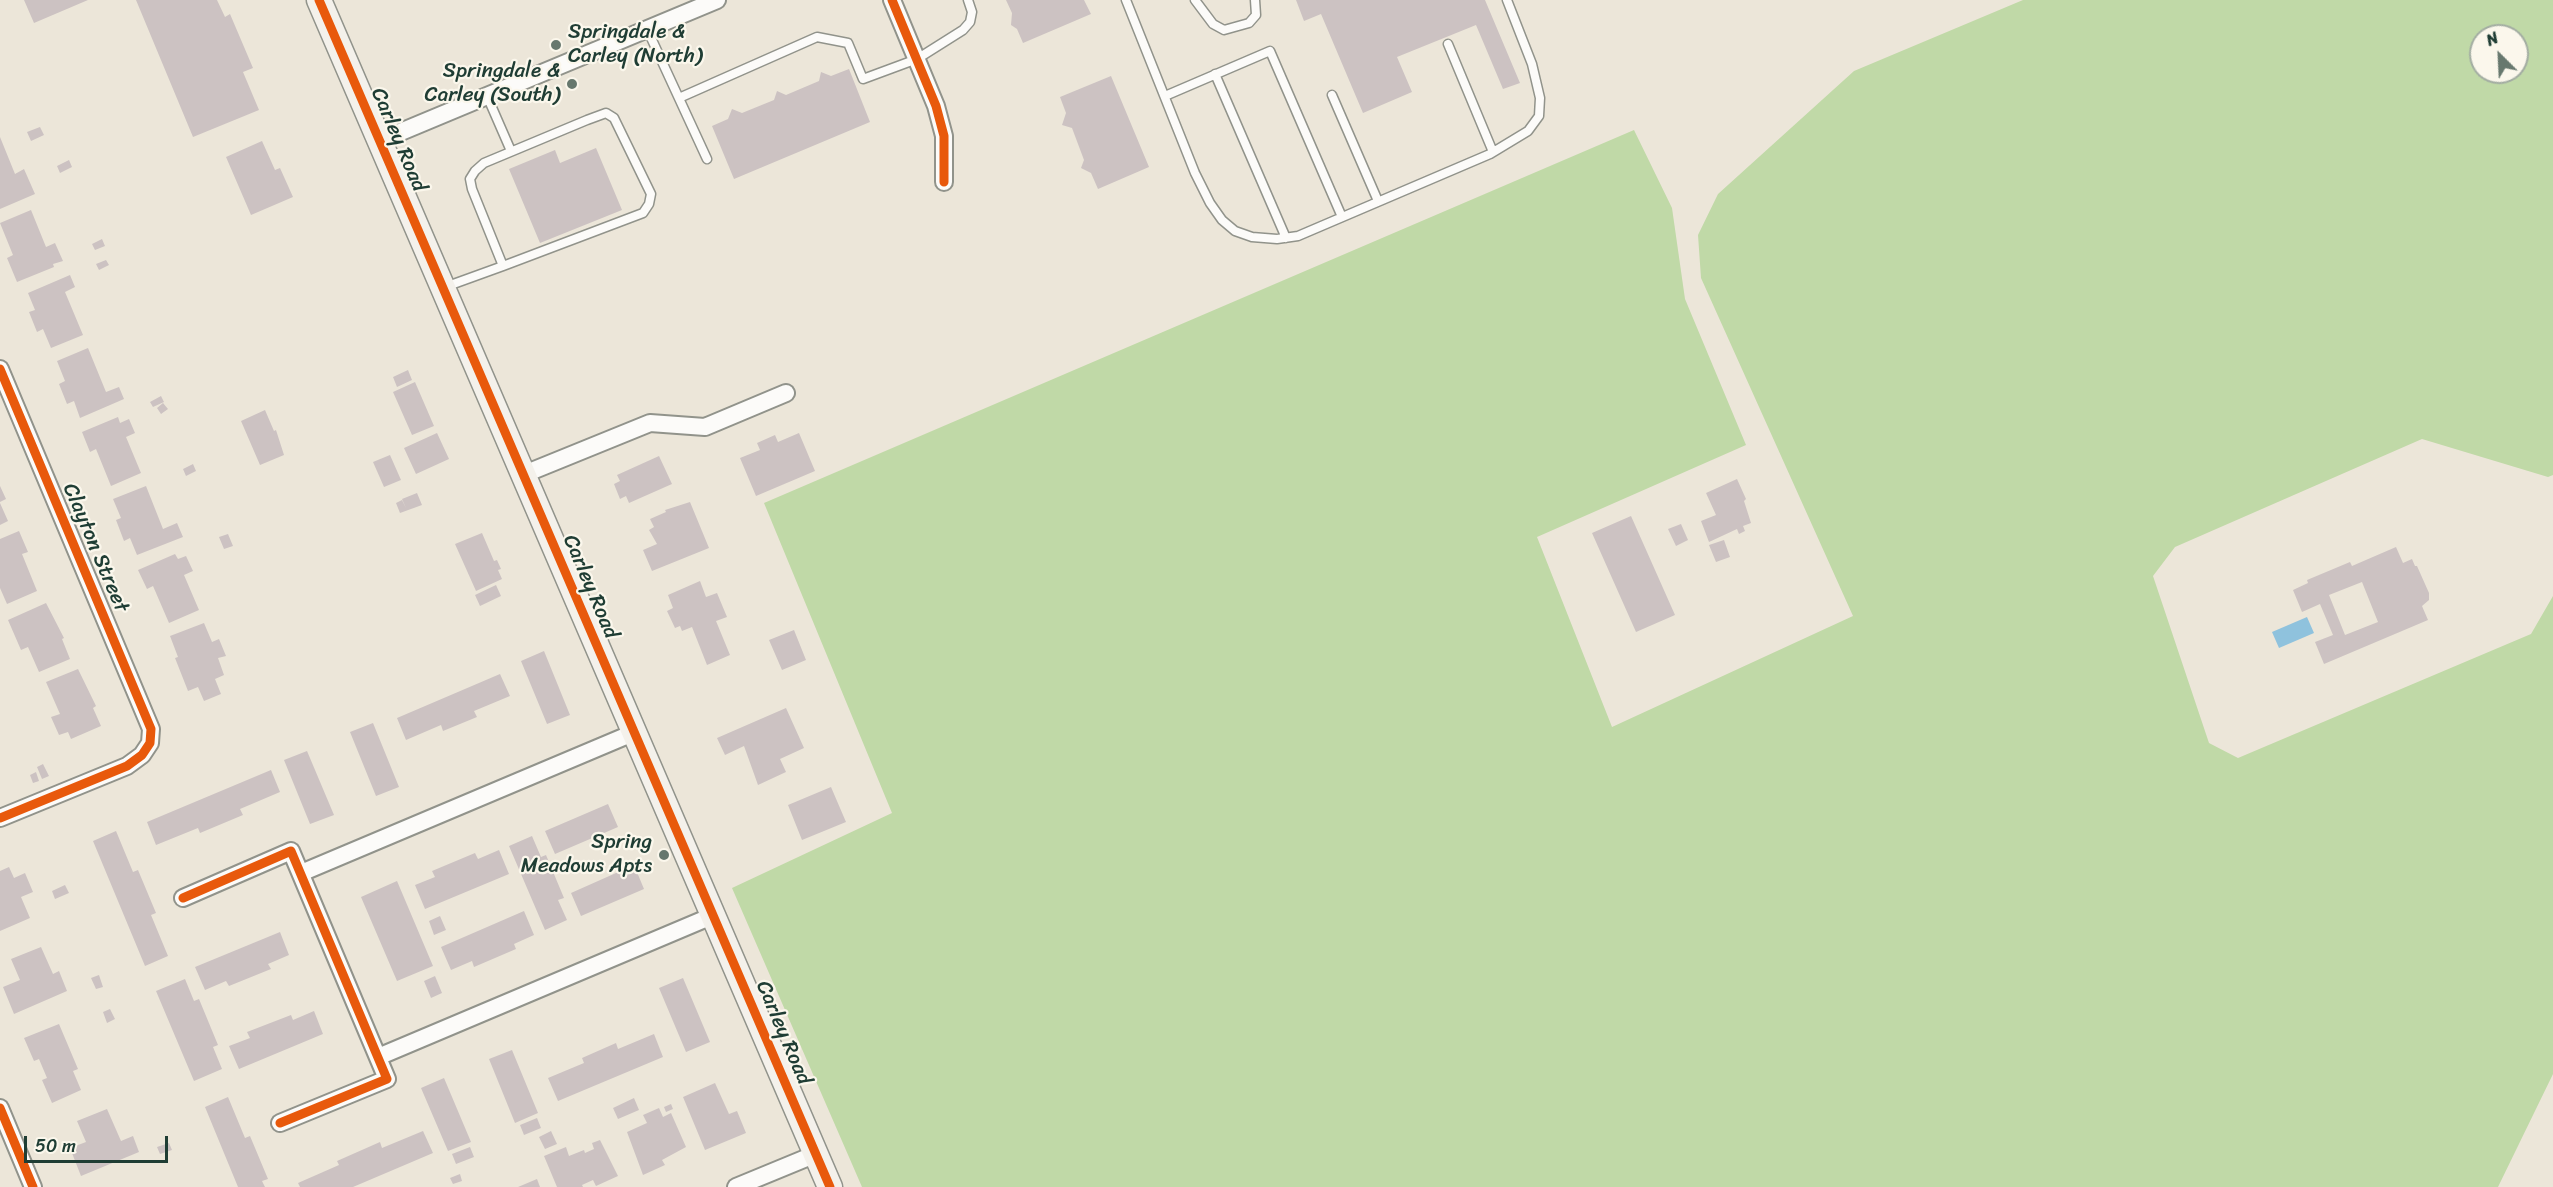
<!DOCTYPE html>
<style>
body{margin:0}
#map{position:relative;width:2553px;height:1187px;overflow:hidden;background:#ece6d9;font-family:Sriracha,sans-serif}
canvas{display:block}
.north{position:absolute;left:2469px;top:24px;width:60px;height:60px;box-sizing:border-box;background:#fbf7ec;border:2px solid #a3ada2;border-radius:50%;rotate:336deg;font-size:16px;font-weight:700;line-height:24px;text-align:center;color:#1f3d34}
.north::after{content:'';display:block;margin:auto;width:21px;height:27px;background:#67786e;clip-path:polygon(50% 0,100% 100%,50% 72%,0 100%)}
.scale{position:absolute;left:24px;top:1136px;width:144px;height:27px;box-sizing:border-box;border:3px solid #1f3d34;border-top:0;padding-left:8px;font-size:18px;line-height:21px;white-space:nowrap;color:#1f3d34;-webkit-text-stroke:4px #fbf7ec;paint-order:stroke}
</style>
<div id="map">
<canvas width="2553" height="1187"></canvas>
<div class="north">N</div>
<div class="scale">50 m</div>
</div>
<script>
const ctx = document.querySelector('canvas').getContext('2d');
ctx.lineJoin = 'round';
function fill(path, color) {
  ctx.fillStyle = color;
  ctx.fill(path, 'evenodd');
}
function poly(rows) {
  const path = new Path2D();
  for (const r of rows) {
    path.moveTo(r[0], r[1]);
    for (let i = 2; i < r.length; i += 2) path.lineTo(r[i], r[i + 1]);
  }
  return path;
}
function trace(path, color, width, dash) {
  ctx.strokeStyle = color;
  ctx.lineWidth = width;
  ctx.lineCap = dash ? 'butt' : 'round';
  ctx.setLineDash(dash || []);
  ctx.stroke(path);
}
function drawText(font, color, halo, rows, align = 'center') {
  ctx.font = font + ' Sriracha,sans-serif';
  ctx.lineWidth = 4.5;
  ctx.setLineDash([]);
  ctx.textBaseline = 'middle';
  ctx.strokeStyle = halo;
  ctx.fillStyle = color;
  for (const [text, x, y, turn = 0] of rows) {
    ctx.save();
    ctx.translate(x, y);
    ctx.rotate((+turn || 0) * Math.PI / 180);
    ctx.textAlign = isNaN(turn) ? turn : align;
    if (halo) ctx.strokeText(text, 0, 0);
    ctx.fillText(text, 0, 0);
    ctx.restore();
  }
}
const green = poly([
 [2023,0,2553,0,2553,475,2548,477,2422,439,2175,547,2153,576,2209,743,2238,758,2531,634,2553,596,2553,1074,2498,1187,862,1187,732,888,892,813,764,503,1634,130,1672,208,1685,299,1746,445,1537,537,1612,727,1853,616,1701,278,1698,235,1718,194,1854,71],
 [2481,36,2517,36,2517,72,2481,72]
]);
const water = poly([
 [2307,617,2314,633,2279,648,2272,632]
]);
const building = poly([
 [24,0,88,0,34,23],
 [136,0,217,0,225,17,230,14,253,68,243,72,259,110,193,137],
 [1006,0,1084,0,1091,14,1023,43,1017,29,1011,25,1012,13],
 [1296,0,1485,0,1520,83,1503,89,1476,25,1397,57,1412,92,1363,113,1321,14,1304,21],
 [849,69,870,122,734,179,712,126,728,119,732,109,742,113,774,100,777,91,786,95,819,81,821,72,831,76],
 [1111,76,1149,167,1098,189,1091,173,1081,168,1084,160,1072,128,1062,125,1066,113,1060,97],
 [40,127,44,135,31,141,27,132],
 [0,137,15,174,24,169,35,194,0,209],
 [262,141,275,170,280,168,293,197,251,215,226,157],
 [596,148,622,210,540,243,509,169,555,150,560,163],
 [69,160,72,167,60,173,57,166],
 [31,210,46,247,55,243,63,261,53,264,54,267,17,282,7,258,13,255,0,223],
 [102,239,105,246,95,250,92,244],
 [106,260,109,265,99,270,96,264],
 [70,275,75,287,65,292,83,335,51,348,43,329,37,332,29,312,35,310,28,293],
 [88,348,106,392,119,387,124,399,80,418,74,401,67,404,59,384,65,381,57,361],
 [408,370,412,380,397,387,393,377],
 [415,382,434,426,412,435,393,392],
 [161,396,164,402,153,407,150,402],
 [163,403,168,409,161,414,157,408],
 [265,410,274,431,276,430,284,455,260,465,241,421],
 [118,417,120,423,129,419,135,433,126,437,141,473,111,486,96,449,90,452,82,432],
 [437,433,449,459,416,474,404,448],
 [799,433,815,471,756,496,740,458,760,450,757,443,775,435,778,442],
 [390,455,401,480,384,487,373,462],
 [659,456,672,484,629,503,626,496,620,499,614,484,620,481,617,475],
 [193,464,196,471,186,476,183,469],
 [1737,479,1746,499,1744,501,1751,523,1743,526,1745,531,1739,534,1737,529,1709,542,1701,521,1716,515,1706,493],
 [0,486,6,499,0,502],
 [146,486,163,529,177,523,183,537,137,555,130,538,124,541,116,520,121,518,113,499],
 [417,493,422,505,400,513,396,503,402,500,406,508,402,499],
 [690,502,709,548,652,571,643,550,657,544,649,530,654,527,650,519,666,512,665,510],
 [0,503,8,521,0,525],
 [1631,516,1675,615,1636,632,1592,533],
 [1681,524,1688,540,1676,546,1668,529],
 [19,531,28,552,22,554,37,591,7,604,0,588,0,539],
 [482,533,494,561,497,560,501,569,498,570,502,579,476,591,455,544],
 [228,534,233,546,224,549,219,537],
 [1724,540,1730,557,1716,562,1709,545],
 [2396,547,2403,563,2412,559,2415,566,2417,566,2429,593,2429,600,2422,606,2428,620,2324,664,2315,642,2333,635,2320,604,2302,612,2293,590,2308,583,2307,580,2350,562,2352,566],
 [2362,582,2378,622,2345,635,2329,595],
 [175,554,178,559,186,556,193,571,184,575,199,610,169,623,153,586,147,589,138,570],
 [700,581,706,597,717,593,727,617,716,621,730,655,707,665,692,627,682,631,680,626,675,628,667,611,673,608,668,595],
 [496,585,501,596,480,606,475,595],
 [46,603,64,638,62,639,70,659,39,672,28,647,21,650,8,620],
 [204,623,212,642,219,639,226,656,218,658,224,675,215,679,221,694,204,701,198,687,188,691,175,658,178,657,170,636],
 [794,630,806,660,782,670,769,640],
 [544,651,570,715,547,724,521,661],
 [78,669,96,706,93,708,101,726,71,739,68,732,59,735,51,717,60,714,46,682],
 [500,674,510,696,474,711,477,717,443,731,441,725,406,740,397,718],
 [786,708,804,748,780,759,786,772,758,785,744,746,725,755,717,738],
 [373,723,399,787,376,796,350,732],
 [307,751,334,815,310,824,284,760],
 [43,764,49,776,42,779,37,767],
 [271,770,280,792,240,809,243,815,200,833,198,828,156,845,147,822],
 [36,772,39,781,33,783,30,775],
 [831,787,846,822,802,840,788,805],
 [608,804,618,827,555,854,545,831],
 [116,831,133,872,138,870,156,913,151,915,168,956,145,966,93,841],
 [532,836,541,857,546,855,564,898,558,900,567,920,545,930,509,846],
 [499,850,509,874,425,909,415,885,435,877,432,871,475,853,478,859],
 [634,865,644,889,581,916,571,893],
 [9,867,14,878,25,873,33,892,21,897,30,918,0,931,0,871],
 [397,881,433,966,397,981,361,897],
 [65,885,69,893,55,899,52,891],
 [524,911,534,935,514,944,516,949,474,967,472,961,451,970,441,947],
 [440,916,446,930,434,935,429,921],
 [280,932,289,955,268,964,271,969,229,986,226,981,205,990,195,967],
 [41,947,53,974,59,971,67,991,14,1014,3,987,20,980,11,959],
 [99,975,103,987,96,989,91,978],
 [435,976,442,993,431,998,424,981],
 [683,978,710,1042,686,1052,659,988],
 [185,979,194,1001,199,999,218,1045,213,1047,222,1069,194,1081,156,991],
 [110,1009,115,1019,107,1023,103,1012],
 [314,1011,323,1034,239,1069,229,1046,250,1038,247,1032,291,1015,293,1020],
 [59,1024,78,1069,73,1071,81,1090,52,1103,42,1080,47,1078,39,1059,34,1061,24,1038],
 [654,1034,663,1057,558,1101,548,1078,584,1063,582,1058,616,1043,618,1049],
 [512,1050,538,1113,515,1123,489,1059],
 [444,1078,471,1142,448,1151,421,1088],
 [715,1083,729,1114,737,1111,746,1133,705,1150,683,1097],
 [228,1097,245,1138,250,1136,268,1179,262,1181,265,1187,238,1187,205,1107],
 [634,1098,639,1110,618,1119,613,1108],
 [671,1104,673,1109,666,1112,664,1107],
 [659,1108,663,1117,671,1113,686,1147,662,1160,665,1165,643,1175,627,1132,647,1123,643,1115],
 [107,1109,121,1141,133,1136,139,1152,81,1176,70,1148,86,1142,77,1121],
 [537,1118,541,1128,524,1135,520,1125],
 [423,1131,433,1153,353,1187,300,1187,298,1183,339,1165,337,1161,380,1142,382,1148],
 [551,1131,557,1144,545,1149,539,1137],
 [600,1140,618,1176,596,1186,593,1180,582,1185,583,1187,557,1187,544,1156,566,1147,569,1156,584,1150,585,1153,594,1149,592,1143],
 [169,1143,172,1150,160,1154,157,1147],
 [470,1147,474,1157,456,1164,452,1154],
 [460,1174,462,1181,453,1184,450,1178],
 [537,1179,540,1187,518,1187]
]);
const lane = poly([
 [1126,0,1195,173,1210,203,1222,220,1235,231,1252,237,1277,239,1298,236,1490,154,1528,131,1539,116,1540,98,1532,64,1507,0],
 [1195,0,1213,24,1224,30,1249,23,1256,15,1255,0],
 [647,29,707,159],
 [1448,44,1493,152],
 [1215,74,1286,238],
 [1332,95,1378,201],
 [487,96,511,151],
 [1165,96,1270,51,1342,217],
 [679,98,817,37,848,43,863,79,917,59,963,30,970,22,972,12,968,0],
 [445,287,503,266,643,213,649,204,651,194,614,118,606,113,587,120,484,163,475,171,470,179,472,189,503,266]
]);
const street = poly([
 [892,0,936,106,944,136,944,182],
 [379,141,717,0],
 [0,369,151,729,150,743,142,755,127,766,0,818],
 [522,475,650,423,705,427,786,393],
 [301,873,633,733],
 [183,898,291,851,387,1079,280,1123],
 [378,1057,712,916],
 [0,1108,33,1187],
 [736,1187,816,1154]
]);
const secondary = poly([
 [319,0,830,1187]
]);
const cycleway = poly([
 [319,0,830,1187],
 [892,0,936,106,944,136,944,182],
 [0,369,151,729,150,743,142,755,127,766,0,818],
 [183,898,291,851,387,1079,280,1123],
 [0,1108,33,1187]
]);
const markers = [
 [556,45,6,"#67786e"],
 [572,84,6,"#67786e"],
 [664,855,6,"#67786e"]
];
const poiNames = [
 ["Springdale &",568,33,"left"],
 ["Carley (North)",568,57,"left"],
 ["Springdale &",560,72],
 ["Carley (South)",560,96],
 ["Spring",652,843],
 ["Meadows Apts",652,867]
];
const streetNames = [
 ["Carley Road",398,140,67],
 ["Clayton Street",95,548,67],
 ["Carley Road",590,587,67],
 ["Carley Road",783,1033,67]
];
fill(green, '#c0d9a7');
fill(water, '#8fc2dd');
fill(building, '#ccc2c2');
trace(lane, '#91938b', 11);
trace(street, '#91938b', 20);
trace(secondary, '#91938b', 27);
trace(lane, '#fcfbf9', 8);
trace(street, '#fcfbf9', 16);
trace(secondary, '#f4f1eb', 24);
trace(cycleway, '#e8590c', 9);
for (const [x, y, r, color] of markers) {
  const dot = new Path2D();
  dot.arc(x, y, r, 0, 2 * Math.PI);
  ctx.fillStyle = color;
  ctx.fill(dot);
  trace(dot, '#fbf7ec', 2);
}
drawText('21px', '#1f3d34', '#fbf7ec', poiNames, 'right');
drawText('21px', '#1f3d34', '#fbf7ec', streetNames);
</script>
